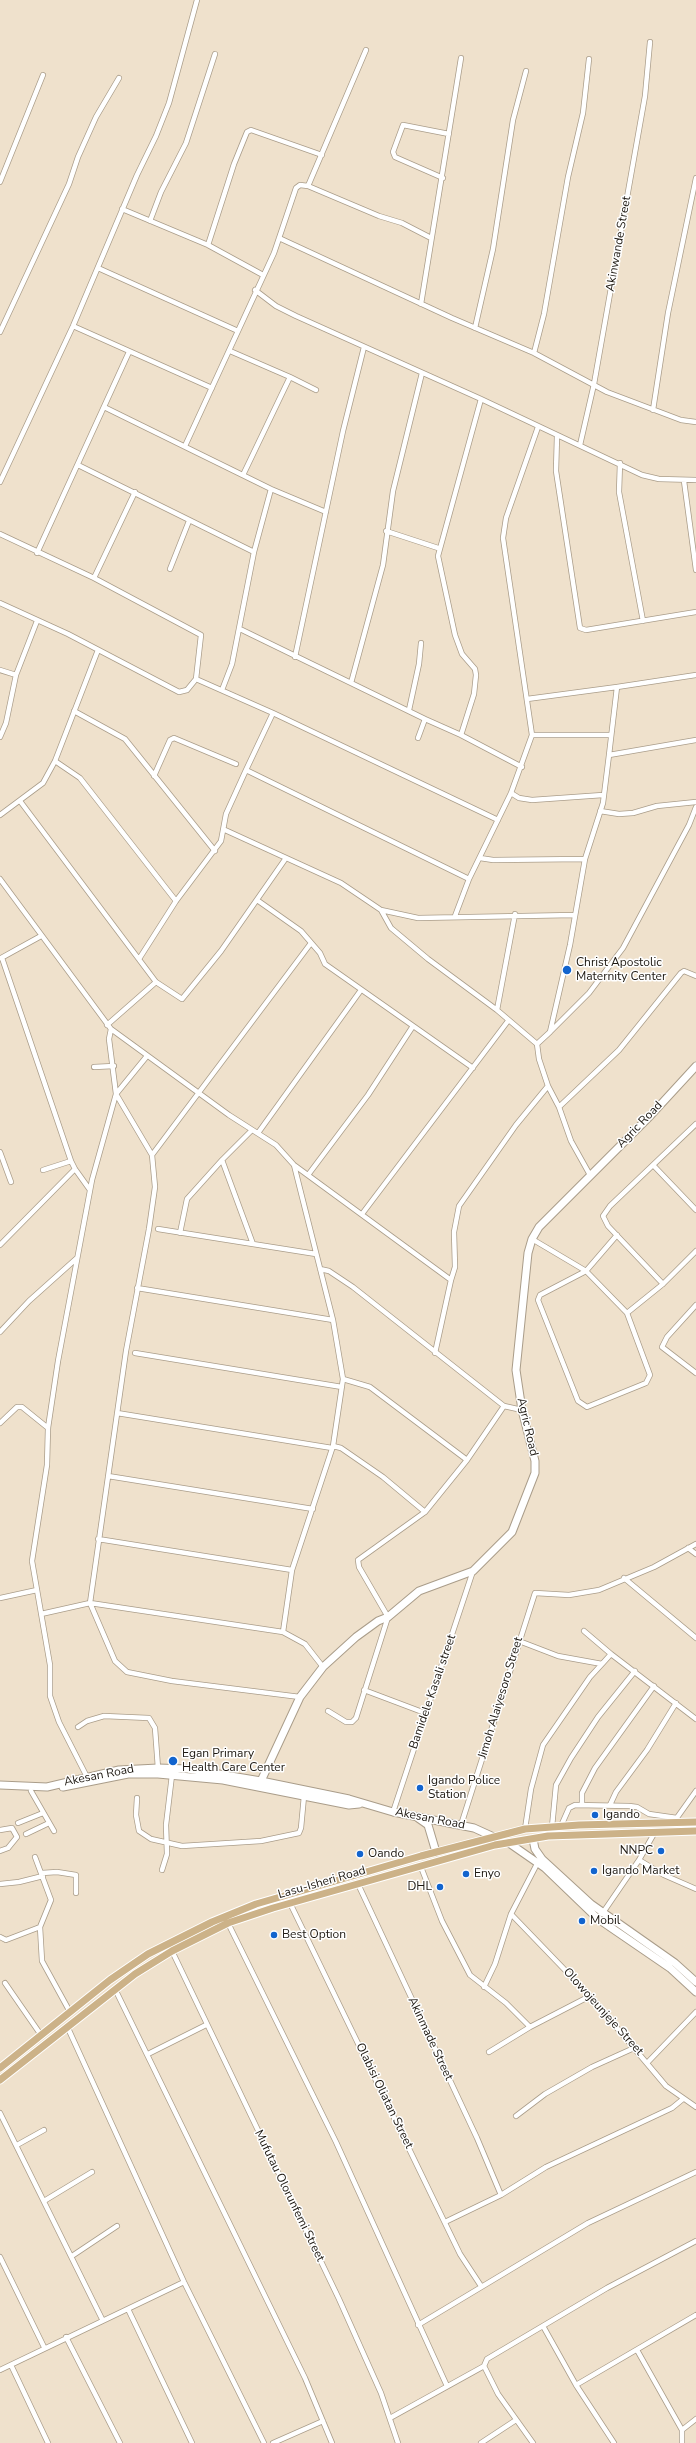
<!DOCTYPE html>
<style>
body{margin:0}
canvas{display:block;background:#efe1cc}
</style>
<canvas width="696" height="2443"></canvas>
<script>
const ctx = document.querySelector('canvas').getContext('2d');
ctx.lineJoin = 'round';
function poly(rows) {
  const path = new Path2D();
  for (const r of rows) {
    path.moveTo(r[0], r[1]);
    for (let i = 2; i < r.length; i += 2) path.lineTo(r[i], r[i + 1]);
  }
  return path;
}
function trace(path, color, width, dash) {
  ctx.strokeStyle = color;
  ctx.lineWidth = width;
  ctx.lineCap = dash ? 'butt' : 'round';
  ctx.setLineDash(dash || []);
  ctx.stroke(path);
}
function drawText(font, color, halo, rows, align = 'center') {
  ctx.font = font + ' "Nunito Sans",sans-serif';
  ctx.lineWidth = 3;
  ctx.setLineDash([]);
  ctx.textBaseline = 'middle';
  ctx.strokeStyle = halo;
  ctx.fillStyle = color;
  for (const [text, x, y, turn = 0] of rows) {
    ctx.save();
    ctx.translate(x, y);
    ctx.rotate((+turn || 0) * Math.PI / 180);
    ctx.textAlign = isNaN(turn) ? turn : align;
    if (halo) ctx.strokeText(text, 0, 0);
    ctx.fillText(text, 0, 0);
    ctx.restore();
  }
}
const street = poly([
 [443,178,395,157,393,152,403,125,449,134],
 [0,182,43,75],
 [308,186,366,50],
 [122,209,208,245,263,275],
 [150,221,161,192,186,143,215,54],
 [279,238,452,318,534,353,607,392,681,420,696,422],
 [208,245,234,164,247,132,251,130,322,155],
 [98,268,238,331],
 [255,290,276,306,296,316,481,399,642,475,659,479,696,480],
 [421,304,461,58],
 [73,326,212,388],
 [475,328,493,249,513,120,526,71],
 [0,332,69,184,78,157,96,117,119,78],
 [230,351,290,377,243,475],
 [534,353,544,314,568,177,583,113,589,59],
 [290,377,316,390],
 [104,407,271,489,326,512],
 [653,410,668,313,696,178],
 [557,436,556,471,580,628,586,630,696,612],
 [580,445,594,384,645,96,650,42],
 [185,446,274,253,296,188,300,185,308,186,379,216,402,223,431,238],
 [620,463,619,492,643,621],
 [78,465,254,552],
 [684,481,696,570],
 [0,482,73,326,137,175,156,136,169,103,197,0],
 [386,531,438,548],
 [0,534,94,578,201,635,196,679,187,690,179,692,68,634,0,603],
 [37,553,129,352],
 [170,569,189,521],
 [94,578,135,492],
 [240,629,425,719],
 [295,657,343,431,364,347],
 [0,670,16,675],
 [196,679,273,713,498,820],
 [351,683,383,565,393,491,422,373],
 [222,690,232,664,254,552,271,489],
 [527,699,617,687],
 [409,710,419,664,421,643],
 [74,711,125,739,215,851],
 [273,713,246,770,469,879],
 [461,735,474,694,476,675,475,669,462,654,455,635,438,556,481,399],
 [532,735,611,735],
 [0,737,6,723,16,675,37,621],
 [418,738,425,719,461,735,522,767],
 [609,755,617,687,696,675],
 [55,761,80,778,176,901],
 [154,776,170,740,174,738,236,764],
 [511,793,519,798,532,800,603,795],
 [20,801,156,982,182,999,221,951,286,858],
 [600,811,619,814,633,813,657,806,696,802],
 [0,815,43,783,55,761,98,650],
 [225,830,341,883,381,910,418,918,574,915],
 [480,858,493,860,585,859],
 [0,879,111,1029,229,1115,276,1145,294,1165,451,1280,435,1353],
 [257,900,301,931,320,953,325,964,473,1068],
 [381,910,391,928,428,959,497,1010,537,1044,539,1059,548,1086,559,1107,571,1141,590,1175],
 [455,916,469,879,511,793,532,735,503,538,506,518,538,427],
 [1,958,41,936],
 [2,958,71,1161,75,1169,90,1190],
 [139,959,176,901,221,841,226,814,246,770],
 [497,1010,515,914],
 [107,1025,156,982],
 [550,1032,589,993,623,948,689,825,696,807],
 [537,1044,550,1032,570,945,585,859,603,803,609,755,696,740],
 [147,1056,116,1094,152,1155,155,1187,149,1229,126,1351,90,1603,115,1661,127,1672,172,1681,300,1697],
 [94,1067,114,1066],
 [559,1107,619,1050,681,973,684,971,696,976],
 [258,1133,361,990],
 [0,1152,11,1182],
 [152,1155,311,943],
 [222,1160,252,1130],
 [294,1165,333,1320,343,1379,333,1446,292,1570,283,1632,305,1644,323,1667],
 [653,1165,696,1210],
 [43,1170,71,1161],
 [308,1175,368,1095,413,1026],
 [362,1214,508,1021],
 [158,1229,316,1254],
 [180,1233,187,1199,222,1160,253,1244],
 [532,1239,586,1271,617,1235],
 [0,1245,75,1169],
 [320,1269,329,1271,353,1287,504,1406,522,1410],
 [586,1271,627,1313,650,1375,646,1383,587,1407,578,1401,538,1300,540,1295,586,1271],
 [451,1280,455,1267,454,1232,459,1206,516,1125,548,1086],
 [663,1284,608,1226,603,1216,610,1206,696,1124],
 [137,1288,333,1320],
 [696,1305,667,1337,662,1347,696,1373],
 [627,1313,663,1284,696,1251],
 [0,1332,29,1301,77,1258],
 [135,1353,342,1387],
 [343,1379,370,1387,467,1460],
 [117,1413,332,1448],
 [0,1423,17,1407,22,1407,48,1428],
 [333,1446,341,1448,383,1477,425,1512],
 [108,1476,313,1509],
 [98,1539,292,1570],
 [688,1548,696,1554],
 [624,1578,696,1638],
 [0,1598,37,1590],
 [41,1614,90,1603,283,1632],
 [584,1631,611,1654],
 [519,1641,558,1656,602,1664,611,1654,696,1719],
 [364,1690,425,1713],
 [328,1711,346,1722,352,1722,356,1718,388,1617,359,1567,358,1560,425,1512,467,1460,504,1406],
 [78,1727,87,1721,104,1716,149,1718,155,1728,158,1768],
 [87,1777,59,1722,50,1696,50,1665,32,1561,47,1465,48,1428,58,1361,92,1180,116,1094,109,1039,111,1029],
 [31,1791,54,1831],
 [137,1798,136,1815,139,1831,151,1839,182,1846,261,1841,299,1833,301,1828,304,1796],
 [582,1805,582,1793,595,1768,654,1686],
 [610,1805,616,1792,647,1750,676,1703],
 [393,1812,473,1571],
 [676,1819,696,1791],
 [18,1823,43,1813],
 [461,1825,535,1593,569,1595,599,1590,654,1567,696,1544],
 [561,1826,569,1808,575,1805,629,1806,637,1807,649,1814,677,1818],
 [552,1827,556,1785,571,1758,598,1717,635,1671],
 [525,1829,531,1789,543,1745,590,1677,602,1664],
 [0,1830,12,1828,17,1837,8,1848,0,1851],
 [26,1834,49,1823],
 [35,1857,51,1900,40,1927,42,1961,70,2012],
 [639,1860,664,1875,696,1889],
 [421,1867,442,1921,470,1975,506,2003,530,2027],
 [162,1870,167,1854,166,1825,172,1775],
 [42,1873,57,1872,76,1875,76,1893],
 [0,1884,19,1882,43,1876],
 [358,1884,477,2138,501,2195],
 [290,1903,460,2254,481,2286],
 [511,1914,590,1996,666,2086,696,2107],
 [602,1914,639,1860,655,1832],
 [228,1923,336,2142,447,2386],
 [0,1937,6,1940,40,1927],
 [172,1951,339,2299,381,2393,398,2443],
 [5,1983,41,2035],
 [484,1987,495,1964,511,1914,538,1862],
 [115,1989,305,2378,332,2443],
 [67,2026,184,2282,264,2443],
 [489,2052,530,2027,590,1996],
 [148,2054,206,2025],
 [648,2062,696,2012],
 [0,2113,102,2319],
 [516,2116,545,2094,592,2067,634,2048],
 [17,2145,44,2130],
 [44,2201,92,2172],
 [445,2222,501,2195,546,2167,672,2108,683,2099],
 [72,2256,117,2226],
 [0,2257,44,2347],
 [128,2309,192,2443],
 [418,2325,588,2223,696,2172],
 [543,2326,576,2385,614,2443],
 [66,2337,120,2443],
 [637,2350,682,2430,682,2443],
 [11,2365,48,2443],
 [484,2366,498,2394,533,2443],
 [0,2370,184,2282],
 [576,2385,696,2315],
 [390,2418,484,2366,487,2359,607,2288,696,2241],
 [682,2430,696,2419],
 [273,2443,323,2421],
 [481,2443,516,2420]
]);
const secondary = poly([
 [261,1781,300,1697,323,1667,356,1637,378,1621,388,1617,419,1591,473,1571,512,1532,535,1473,535,1461,522,1410,516,1370,528,1253,532,1239,539,1227,651,1115,696,1066],
 [0,1785,47,1787,119,1770,158,1768,188,1769,261,1781,349,1799,393,1812,474,1828,496,1838],
 [63,1787,128,1774,158,1774,223,1780,349,1805,359,1804],
 [418,1818,428,1825,436,1852],
 [533,1839,535,1849,542,1859,591,1904,675,1963,696,1982],
 [509,1843,545,1868,597,1918,670,1968,696,1992]
]);
const primary = poly([
 [0,2068,110,1980,148,1954,212,1922,256,1904,421,1856,525,1829,579,1825,696,1822],
 [0,2080,135,1974,172,1951,228,1923,273,1908,495,1845,548,1836,696,1831]
]);
const markers = [
 [567,970,5,"#1264ce"],
 [173,1761,5,"#1264ce"],
 [420,1788,4,"#1264ce"],
 [595,1815,4,"#1264ce"],
 [661,1851,4,"#1264ce"],
 [360,1854,4,"#1264ce"],
 [594,1871,4,"#1264ce"],
 [466,1874,4,"#1264ce"],
 [440,1887,4,"#1264ce"],
 [582,1921,4,"#1264ce"],
 [274,1935,4,"#1264ce"]
];
const streetNames = [
 ["Akinwande Street",619,244,-80],
 ["Agric Road",640,1125,-46],
 ["Agric Road",527,1427,77],
 ["Bamidele Kasali street",433,1692,-71],
 ["Jimoh Alaiyesoro Street",501,1698,-73],
 ["Akesan Road",99,1776,-11],
 ["Akesan Road",430,1819,11],
 ["Lasu-Isheri Road",322,1883,-16],
 ["Olowojeunjeje Street",603,2012,48],
 ["Akinmade Street",430,2039,65],
 ["Olabisi Oliatan Street",384,2096,64],
 ["Mufutau Olorunfemi Street",289,2196,64]
];
const poiNames = [
 ["Christ Apostolic",576,963],
 ["Maternity Center",576,977],
 ["Egan Primary",182,1754],
 ["Health Care Center",182,1768],
 ["Igando Police",428,1781],
 ["Station",428,1795],
 ["Igando",603,1815],
 ["NNPC",653,1851,"right"],
 ["Oando",368,1854],
 ["Igando Market",602,1871],
 ["Enyo",474,1874],
 ["DHL",432,1887,"right"],
 ["Mobil",590,1921],
 ["Best Option",282,1935]
];
trace(street, '#aa9d8a', 6);
trace(secondary, '#aa9d8a', 9);
trace(primary, '#fff', 9);
trace(street, '#fff', 4.5);
trace(secondary, '#fff', 7);
trace(primary, '#ccb288', 7);
for (const [x, y, r, color] of markers) {
  const dot = new Path2D();
  dot.arc(x, y, r, 0, 2 * Math.PI);
  ctx.fillStyle = color;
  ctx.fill(dot);
  trace(dot, '#fff', 1.5);
}
drawText('12px', '#1d1811', '#fff', streetNames);
drawText('12px', '#1d1811', '#fff', poiNames, 'left');
</script>
